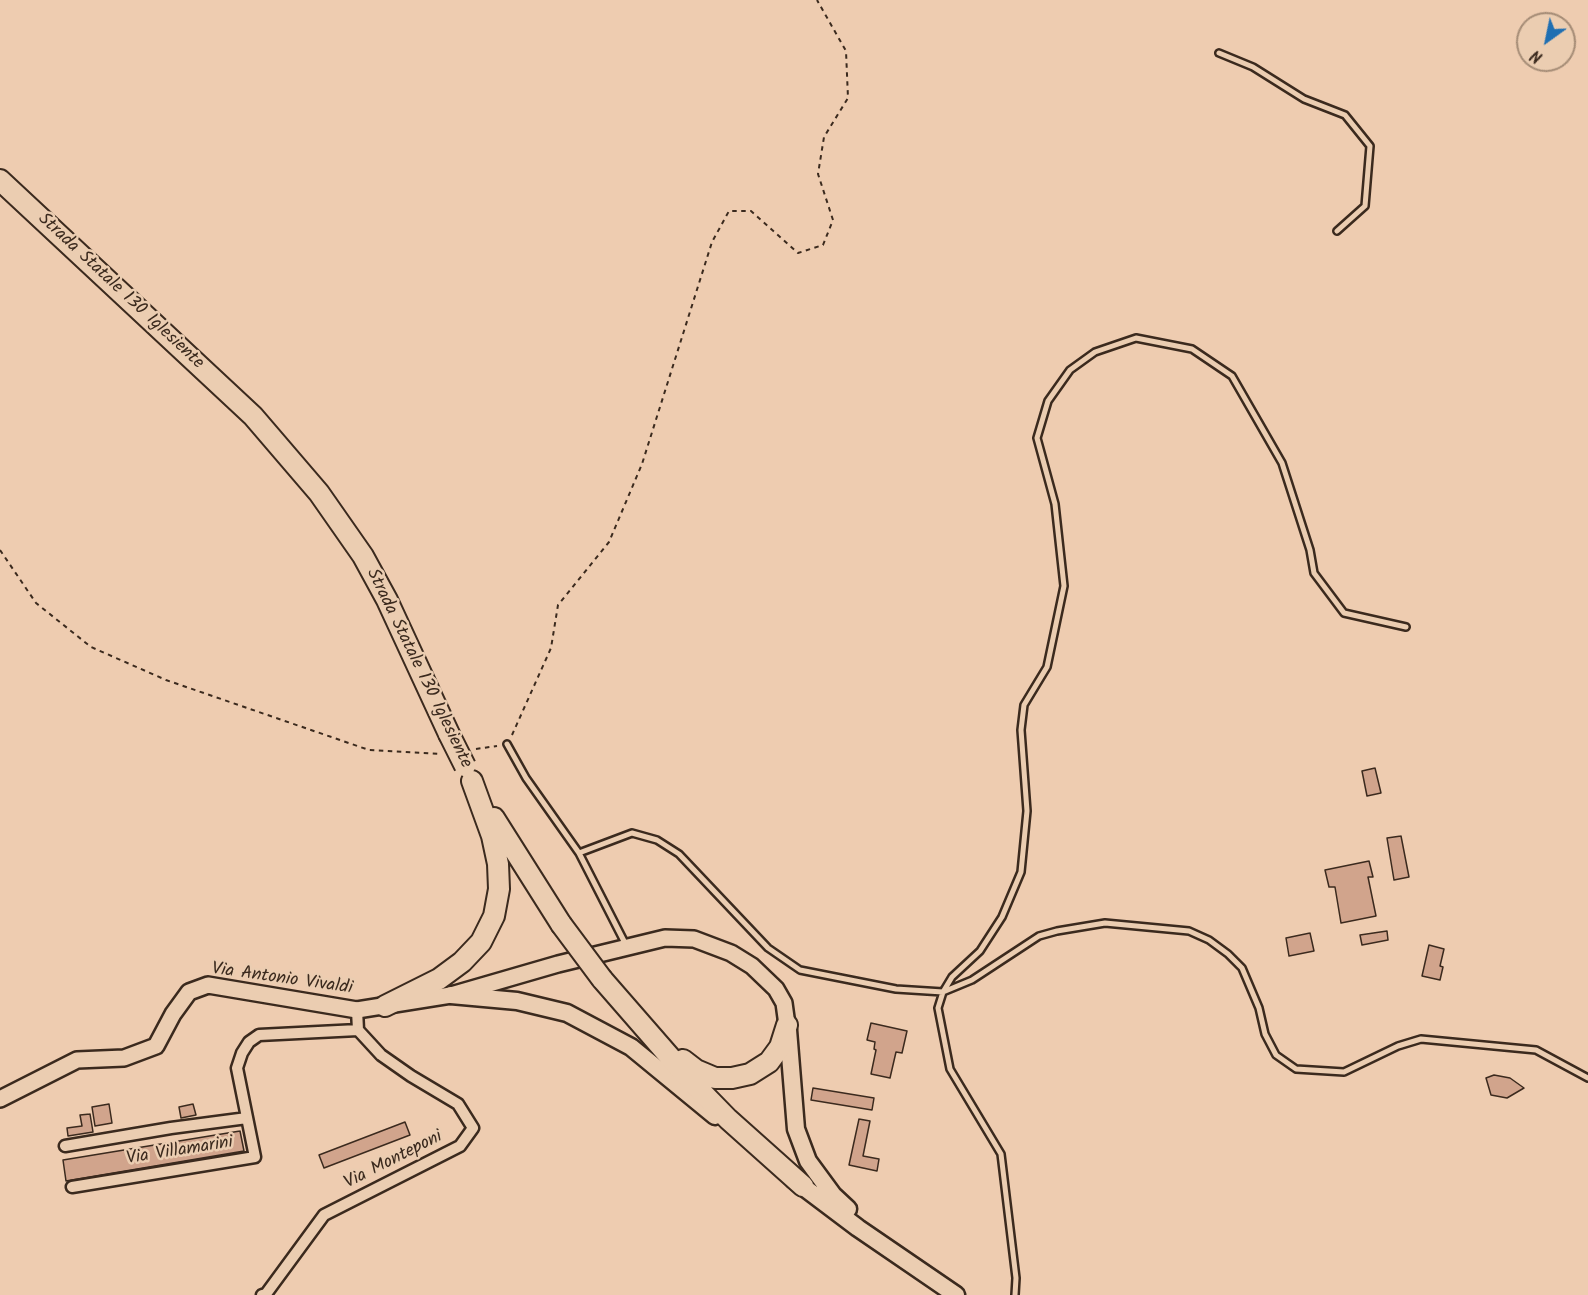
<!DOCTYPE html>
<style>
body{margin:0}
#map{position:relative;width:1588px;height:1295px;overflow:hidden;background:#eeccb0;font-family:Kalam,sans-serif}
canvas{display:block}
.north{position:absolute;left:1516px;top:12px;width:60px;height:60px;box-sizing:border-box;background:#ebcdb1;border:2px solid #a58c76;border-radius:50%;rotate:213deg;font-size:16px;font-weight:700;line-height:24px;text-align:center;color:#3b2a1e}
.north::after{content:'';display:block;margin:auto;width:21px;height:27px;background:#1f6fb2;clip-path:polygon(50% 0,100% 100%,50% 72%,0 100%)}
</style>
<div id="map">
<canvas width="1588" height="1295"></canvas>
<div class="north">N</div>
</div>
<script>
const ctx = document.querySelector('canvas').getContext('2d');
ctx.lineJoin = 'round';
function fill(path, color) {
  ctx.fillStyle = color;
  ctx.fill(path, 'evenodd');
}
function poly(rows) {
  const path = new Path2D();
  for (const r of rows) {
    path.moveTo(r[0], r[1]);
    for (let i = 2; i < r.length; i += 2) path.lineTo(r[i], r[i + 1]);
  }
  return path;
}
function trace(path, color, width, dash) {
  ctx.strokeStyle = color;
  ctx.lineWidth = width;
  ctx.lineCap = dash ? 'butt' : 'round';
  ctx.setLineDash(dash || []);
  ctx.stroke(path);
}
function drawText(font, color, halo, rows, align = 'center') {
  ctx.font = font + ' Kalam,sans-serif';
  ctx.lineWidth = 5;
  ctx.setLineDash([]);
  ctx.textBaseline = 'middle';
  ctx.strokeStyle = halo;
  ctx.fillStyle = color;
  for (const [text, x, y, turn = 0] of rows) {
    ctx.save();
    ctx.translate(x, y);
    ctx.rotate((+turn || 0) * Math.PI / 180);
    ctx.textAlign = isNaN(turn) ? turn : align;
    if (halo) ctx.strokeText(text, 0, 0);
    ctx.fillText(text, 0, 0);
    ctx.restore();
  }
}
const building = poly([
 [1375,768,1381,793,1367,796,1362,771,1375,768],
 [1401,836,1409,877,1394,880,1387,838,1401,836],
 [1369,861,1373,877,1368,877,1376,916,1341,923,1335,887,1329,887,1325,870,1369,861],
 [1387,931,1388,940,1362,945,1360,935,1387,931],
 [1310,933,1314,951,1289,956,1286,938,1310,933],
 [1429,945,1444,949,1440,966,1443,967,1440,980,1422,976,1429,945],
 [871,1023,907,1031,902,1053,896,1052,890,1078,871,1074,876,1050,874,1049,875,1042,867,1040,871,1023],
 [1494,1075,1510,1078,1524,1088,1507,1098,1491,1095,1486,1078,1494,1075],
 [813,1088,874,1098,872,1110,811,1100,813,1088],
 [109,1104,112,1123,95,1126,92,1107,109,1104],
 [193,1104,196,1115,181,1118,179,1107,193,1104],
 [90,1114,93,1132,68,1136,67,1128,82,1126,80,1115,90,1114],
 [859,1119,870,1121,863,1156,879,1159,877,1171,849,1165,859,1119],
 [405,1122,410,1135,324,1168,319,1155,405,1122],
 [240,1131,244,1151,66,1181,63,1160,240,1131]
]);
const path = poly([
 [0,550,36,603,91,647,166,680,369,750,441,754],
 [512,735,551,648,558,605,609,542,642,464,712,242,729,211,751,211,798,253,823,245,833,220,818,174,824,137,848,98,846,51,817,0],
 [476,749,497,746]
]);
const lane = poly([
 [1219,53,1253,67,1304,99,1345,115,1370,146,1365,206,1337,231],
 [507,744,526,778,579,853,626,945],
 [579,853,632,833,657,840,679,854,768,948,800,970,896,989,943,992,972,980,1039,936,1057,931,1105,923,1189,931,1209,940,1228,954,1242,968,1259,1008,1265,1034,1276,1055,1296,1069,1344,1072,1398,1046,1421,1039,1536,1050,1588,1078],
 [1015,1295,1016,1278,1001,1154,950,1069,938,1008,943,992,952,977,980,951,1002,917,1021,872,1027,811,1021,730,1024,705,1047,667,1064,586,1055,504,1037,438,1048,401,1070,370,1095,352,1136,338,1192,349,1232,376,1282,463,1310,550,1314,573,1344,613,1406,627]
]);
const street = poly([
 [65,1146,171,1128,247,1118],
 [72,1187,255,1157,237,1068,242,1053,249,1042,259,1035,358,1030],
 [262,1295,266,1294,324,1215,460,1146,473,1128,458,1104,411,1076,381,1055,358,1030,357,1010]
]);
const secondary = poly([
 [0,1099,77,1060,124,1058,156,1046,173,1014,189,992,208,985,357,1010,451,995,558,964,665,938,694,939,731,953,752,966,776,989,784,1003,787,1025]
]);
const primary = poly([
 [451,995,517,1001,567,1013,631,1047,715,1116],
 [788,1030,796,1129,808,1161,833,1195,848,1209],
 [793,1179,858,1228,956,1295]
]);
const highway = poly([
 [0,180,253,416,319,493,363,556,387,600,449,734],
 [494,818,561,924],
 [602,979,690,1080,728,1119,803,1186],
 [385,1006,439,979,462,962,481,942,494,916,499,889,498,864,492,836,472,781],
 [683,1060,696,1070,715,1078,732,1078,750,1074,769,1062,780,1047,787,1025]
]);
const highwayBridge = poly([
 [449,734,465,766],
 [561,924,602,979]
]);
const streetNames = [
 ["Strada Statale 130 Iglesiente",120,292,43],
 ["Strada Statale 130 Iglesiente",418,669,64],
 ["Via Antonio Vivaldi",282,980,8],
 ["Via Villamarini",180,1152,-9],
 ["Via Monteponi",394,1161,-27]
];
fill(building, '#d1a48c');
trace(building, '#3b2a1e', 1.5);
trace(lane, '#3b2a1e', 10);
trace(street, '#3b2a1e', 15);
trace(secondary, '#3b2a1e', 20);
trace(primary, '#3b2a1e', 21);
trace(highway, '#3b2a1e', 24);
trace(path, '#3b2a1e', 2, [4.5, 4.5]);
trace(lane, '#ebcdb1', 5);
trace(street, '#ebcdb1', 10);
trace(secondary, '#ebcdb1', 15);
trace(primary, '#ebcdb1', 16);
trace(highway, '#ebcdb1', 20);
trace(highwayBridge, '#3b2a1e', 24, []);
trace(highwayBridge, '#ebcdb1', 20);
drawText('18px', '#3b2a1e', '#ebcdb1', streetNames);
</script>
